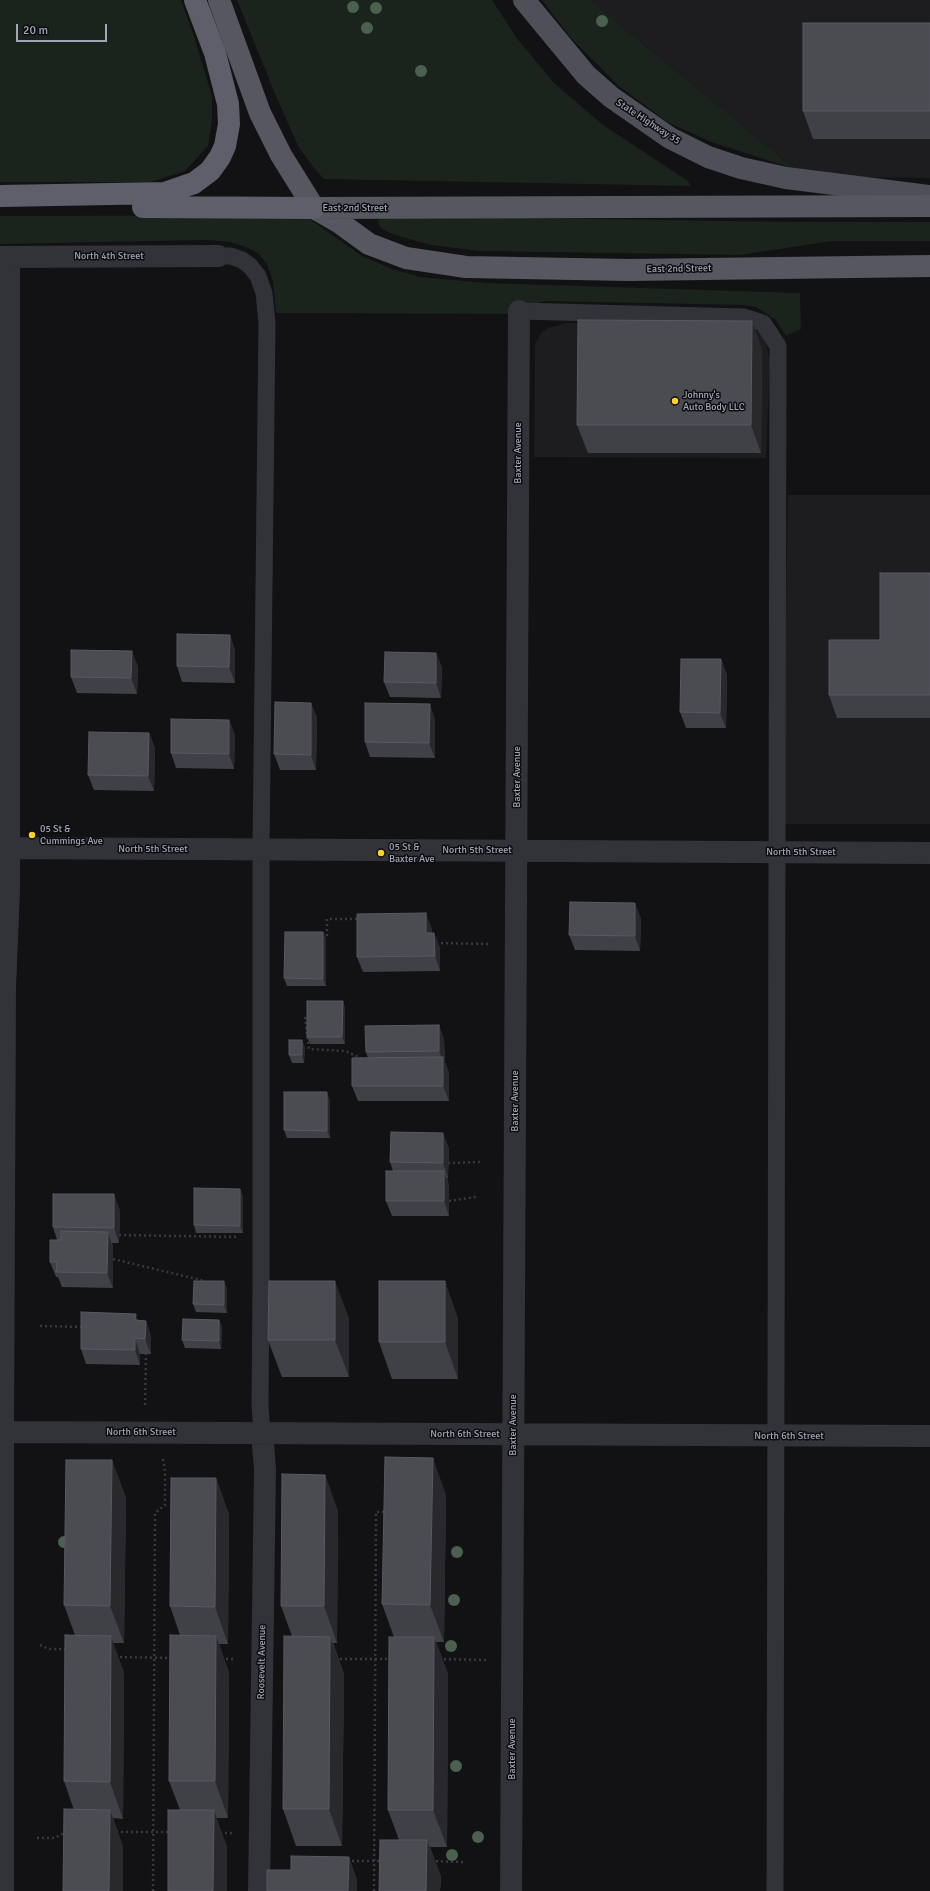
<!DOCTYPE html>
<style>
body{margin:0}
#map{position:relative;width:930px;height:1891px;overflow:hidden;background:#121113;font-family:Signika,sans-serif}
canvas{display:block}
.scale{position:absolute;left:16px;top:24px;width:91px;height:18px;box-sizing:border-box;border:2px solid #a1a5b5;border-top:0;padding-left:5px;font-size:12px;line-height:14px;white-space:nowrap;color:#a1a5b5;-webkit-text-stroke:3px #0d0c0e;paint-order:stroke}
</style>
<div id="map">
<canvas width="930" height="1891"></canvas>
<div class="scale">20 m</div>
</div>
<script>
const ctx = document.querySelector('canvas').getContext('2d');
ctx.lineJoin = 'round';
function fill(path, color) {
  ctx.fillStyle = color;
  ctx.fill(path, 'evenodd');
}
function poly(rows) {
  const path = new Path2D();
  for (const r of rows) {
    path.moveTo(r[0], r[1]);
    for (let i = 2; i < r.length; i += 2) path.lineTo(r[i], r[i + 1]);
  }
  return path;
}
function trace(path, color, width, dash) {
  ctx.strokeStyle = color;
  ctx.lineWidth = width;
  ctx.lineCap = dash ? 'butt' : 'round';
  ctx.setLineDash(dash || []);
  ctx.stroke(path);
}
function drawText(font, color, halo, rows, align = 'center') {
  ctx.font = font + ' Signika,sans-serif';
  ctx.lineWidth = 3;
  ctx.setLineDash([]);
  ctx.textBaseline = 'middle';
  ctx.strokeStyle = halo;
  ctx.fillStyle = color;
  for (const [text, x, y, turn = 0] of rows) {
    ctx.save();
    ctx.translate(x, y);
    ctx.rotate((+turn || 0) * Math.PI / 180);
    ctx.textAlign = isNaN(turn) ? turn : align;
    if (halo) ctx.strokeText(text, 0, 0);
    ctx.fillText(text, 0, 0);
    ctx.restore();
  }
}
const built = poly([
 [590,0,930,0,930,178,852,177,795,169],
 [566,323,751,327,758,331,766,342,770,361,766,458,534,457,535,344,541,333,549,328],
 [788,495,930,495,930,824,782,824]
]);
const green = poly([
 [0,0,181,0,194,36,212,96,212,121,208,146,185,171,151,182,0,182],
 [237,0,492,0,516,37,554,83,603,125,688,181,691,186,324,179,314,168,298,146,276,96],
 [542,0,590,0,795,169,714,143,669,123,620,87,571,38],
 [304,215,362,256,392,269,421,277,487,283,800,293,801,329,786,336,776,320,756,307,743,305,544,301,524,309,520,314,276,313,273,281,267,264,258,253,246,247,230,242,207,240,0,244,0,216],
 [389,216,800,222,930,222,930,241,832,241,740,255,479,251,431,245,395,235,382,229,378,223,379,218]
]);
const path = poly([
 [321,935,327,935,327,919,358,919],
 [436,943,489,944],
 [305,1017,309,1049,345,1051,363,1059],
 [448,1163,482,1162],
 [449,1201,476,1197],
 [119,1235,237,1237],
 [113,1259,205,1281],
 [40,1326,84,1327],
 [145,1405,146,1354],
 [40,1645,49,1649,67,1649],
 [115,1657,172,1658],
 [221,1659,236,1659],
 [335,1659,390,1659],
 [439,1659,486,1660],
 [116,1832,171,1832],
 [220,1833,233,1833],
 [37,1838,54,1838,67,1832],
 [347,1861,382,1861],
 [431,1861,463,1862],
 [153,1891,155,1513,165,1505,165,1470,163,1459],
 [374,1891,376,1512,384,1512,384,1510]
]);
const service = poly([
 [218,256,231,256,242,260,250,266,258,276,264,293,267,323,261,849,261,1283,260,1405,262,1433],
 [519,311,744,317,763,323,778,346,775,1891]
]);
const minor = poly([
 [0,257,218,256],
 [0,848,930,853],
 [0,1432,930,1436],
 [3,1891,3,1432,5,988,9,890,9,257],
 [259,1891,265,1469,262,1433],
 [511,1891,519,311]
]);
const primary = poly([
 [524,0,586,75,611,97,670,138,708,157,741,168,786,178,930,196]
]);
const trunk = poly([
 [219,0,260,113,281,155,314,208,340,223,369,244,406,258,466,267,629,270,930,266],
 [315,208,930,206]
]);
const motorway = poly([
 [0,196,165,193,194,183,210,171,220,157,225,146,229,124,228,104,215,53,195,0],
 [143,207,314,208]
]);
const trees = [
 [353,7],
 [376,8],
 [602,21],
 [367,28],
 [421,71],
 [64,1542],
 [457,1552],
 [454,1600],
 [451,1646],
 [456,1766],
 [478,1837],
 [452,1855]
];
const wall = poly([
 [930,23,930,139,813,139,803,111],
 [762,349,761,453,588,453,577,425],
 [930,573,930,718,837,718,829,695,880,640],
 [230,635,235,650,235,683,182,682,177,666],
 [436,653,442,668,441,698,390,697,384,682],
 [721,659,727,675,726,728,686,728,680,712],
 [138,666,137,694,77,693,71,677],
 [311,703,317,718,316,770,280,770,274,754],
 [435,719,435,758,370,757,365,742],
 [229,720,235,735,234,769,176,768,171,753],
 [149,733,155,748,154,791,94,790,88,775],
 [641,918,640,951,575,950,569,935],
 [432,929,432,933,434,933,440,948,440,971,363,972,357,957],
 [323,932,326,939,326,986,287,986,284,978],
 [343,1001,345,1009,345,1044,310,1044,307,1037],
 [439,1025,444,1040,445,1062,449,1073,449,1101,358,1101,352,1086,368,1058,366,1052],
 [302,1040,305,1048,304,1063,292,1063,289,1055],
 [330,1100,330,1138,287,1138,284,1130],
 [449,1148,448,1178,447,1178,449,1186,449,1216,392,1216,386,1201,393,1171,390,1162],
 [240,1189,243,1197,243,1233,196,1233,194,1225],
 [120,1210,119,1243,112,1243,113,1248,113,1288,62,1287,58,1277,56,1277,50,1262,57,1240,53,1227],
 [224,1281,227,1289,227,1313,196,1312,193,1304],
 [349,1318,349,1377,282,1377,268,1340],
 [458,1318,458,1379,392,1379,379,1342],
 [138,1320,146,1321,151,1336,151,1354,140,1354,140,1365,86,1364,81,1349],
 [219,1320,222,1327,221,1349,185,1348,182,1340],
 [325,1475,338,1512,337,1643,333,1643,344,1674,342,1846,296,1846,283,1809,292,1636,281,1606],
 [216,1478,229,1515,228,1644,219,1644,229,1673,228,1818,216,1818,227,1847,227,1891,168,1891,180,1810,169,1781,180,1635,170,1606],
 [446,1495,444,1642,436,1642,448,1674,447,1847,430,1847,441,1877,440,1891,379,1891,399,1840,388,1810,394,1637,382,1604],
 [126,1497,124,1643,113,1643,124,1673,123,1819,113,1818,123,1847,123,1891,63,1891,74,1810,64,1781,75,1635,64,1605]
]);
const shadedWall = poly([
 [752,321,762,349,761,453,751,425],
 [230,635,235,650,235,683,229,667],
 [132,651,138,666,137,694,131,678],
 [436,653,442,668,441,698,436,683],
 [721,659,727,675,726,728,720,713],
 [311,703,317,718,316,770,311,755],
 [430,704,435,719,435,758,429,743],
 [229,720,235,735,234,769,229,754],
 [149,733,155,748,154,791,148,776],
 [635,903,641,918,640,951,635,936],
 [426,913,432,929,432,948,426,933],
 [323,932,326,939,326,986,323,979],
 [434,933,440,948,440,971,435,956],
 [343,1001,345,1009,345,1044,342,1037],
 [439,1025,444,1040,445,1062,449,1073,449,1101,443,1086,443,1061,439,1051],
 [302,1040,305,1048,304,1063,302,1055],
 [327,1092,330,1100,330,1138,327,1131],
 [443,1133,449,1148,448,1178,443,1163],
 [444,1171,449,1186,449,1216,444,1201],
 [240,1189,243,1197,243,1233,240,1226],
 [114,1194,120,1210,119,1243,114,1228],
 [108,1232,113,1248,113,1288,107,1273],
 [224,1281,227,1289,227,1313,224,1305],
 [335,1281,349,1318,349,1377,335,1340],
 [445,1281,458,1318,458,1379,445,1342],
 [136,1314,141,1329,135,1320],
 [219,1320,222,1327,221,1349,219,1341],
 [146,1321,151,1336,151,1354,145,1339],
 [135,1338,140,1354,140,1365,135,1350],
 [433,1458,446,1495,444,1642,430,1605],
 [112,1460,126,1497,124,1643,110,1606],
 [325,1475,338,1512,337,1643,324,1606],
 [216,1478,229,1515,228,1644,215,1607],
 [111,1636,124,1673,123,1819,110,1782],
 [216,1636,229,1673,228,1818,215,1781],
 [330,1637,344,1674,342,1846,329,1809],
 [434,1637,448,1674,447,1847,433,1810],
 [110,1810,123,1847,123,1891,109,1891],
 [214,1810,227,1847,227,1891,213,1891],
 [427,1840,441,1877,440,1891,426,1891],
 [349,1857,357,1879,357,1891,348,1891]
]);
const building = poly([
 [803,23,930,23,930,111,803,111,803,23],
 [578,320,752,321,751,425,577,425,578,320],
 [880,573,930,573,930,695,829,695,829,640,880,640,880,573],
 [177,634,230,635,229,667,177,666,177,634],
 [71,650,132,651,131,678,71,677,71,650],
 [385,652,436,653,436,683,384,682,385,652],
 [681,659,721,659,720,713,680,712,681,659],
 [275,702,311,703,311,755,274,754,275,702],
 [365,703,430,704,429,743,365,742,365,703],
 [171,719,229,720,229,754,171,753,171,719],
 [89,732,149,733,148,776,88,775,89,732],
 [570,902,635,903,635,936,569,935,570,902],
 [426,913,426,933,434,933,435,956,357,957,357,914,426,913],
 [285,932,323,932,323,979,284,978,285,932],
 [307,1001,343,1001,342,1037,307,1037,307,1001],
 [439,1025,439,1051,366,1052,365,1026,439,1025],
 [289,1040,302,1040,302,1055,289,1055,289,1040],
 [443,1057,443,1086,352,1086,352,1058,443,1057],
 [284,1092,327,1092,327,1131,284,1130,284,1092],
 [391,1132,443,1133,443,1163,390,1162,391,1132],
 [386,1171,444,1171,444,1201,386,1201,386,1171],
 [194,1188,240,1189,240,1226,194,1225,194,1188],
 [53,1194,114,1194,114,1228,53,1227,53,1194],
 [61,1231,108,1232,107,1273,56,1272,57,1262,50,1262,50,1240,61,1240,61,1231],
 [194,1281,224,1281,224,1305,193,1304,194,1281],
 [269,1281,335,1281,335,1340,268,1340,269,1281],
 [379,1281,445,1281,445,1342,379,1342,379,1281],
 [81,1312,136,1314,135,1320,146,1321,145,1339,135,1338,135,1350,81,1349,81,1312],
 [183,1319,219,1320,219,1341,182,1340,183,1319],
 [385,1457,433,1458,430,1605,382,1604,385,1457],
 [66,1460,112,1460,110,1606,64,1605,66,1460],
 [282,1474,325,1475,324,1606,281,1606,282,1474],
 [171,1478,216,1478,215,1607,170,1606,171,1478],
 [65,1635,111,1636,110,1782,64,1781,65,1635],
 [170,1635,216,1636,215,1781,169,1781,170,1635],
 [284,1636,330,1637,329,1809,283,1809,284,1636],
 [389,1637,434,1637,433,1810,388,1810,389,1637],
 [64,1809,110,1810,109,1891,63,1891,64,1809],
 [168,1810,214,1810,213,1891,168,1891,168,1810],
 [380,1840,427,1840,426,1891,379,1891,380,1840],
 [291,1856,349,1857,348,1891,267,1891,267,1870,291,1870,291,1856]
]);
const markers = [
 [675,401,4,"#ffd21e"],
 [32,835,4,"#ffd21e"],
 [381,853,4,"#ffd21e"]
];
const streetNames = [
 ["State Highway 35",648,122,33],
 ["East 2nd Street",355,208],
 ["North 4th Street",109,256],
 ["East 2nd Street",679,269,-1],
 ["Baxter Avenue",518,453,-90],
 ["Baxter Avenue",517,777,-90],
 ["North 5th Street",153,849],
 ["North 5th Street",477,850],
 ["North 5th Street",801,852],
 ["Baxter Avenue",515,1101,-90],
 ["Baxter Avenue",513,1425,-90],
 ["North 6th Street",141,1432],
 ["North 6th Street",465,1434],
 ["North 6th Street",789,1436],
 ["Roosevelt Avenue",262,1662,-89],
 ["Baxter Avenue",512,1749,-90]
];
const poiNames = [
 ["Johnny's",683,395],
 ["Auto Body LLC",683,407],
 ["05 St &",40,829],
 ["Cummings Ave",40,841],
 ["05 St &",389,847],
 ["Baxter Ave",389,859]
];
fill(built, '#1d1d20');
fill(green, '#1b231d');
trace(path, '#383940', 2.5, [2, 3]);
trace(service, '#323239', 17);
trace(minor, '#323239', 22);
trace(primary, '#4e4f58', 22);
trace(trunk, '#565761', 22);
trace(motorway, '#5e5f6a', 22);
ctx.fillStyle = '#49614e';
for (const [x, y] of trees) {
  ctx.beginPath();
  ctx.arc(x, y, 6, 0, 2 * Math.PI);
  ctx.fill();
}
fill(wall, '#404146');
fill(shadedWall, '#29292d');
fill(building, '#4b4b52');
trace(building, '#585962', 1);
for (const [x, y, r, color] of markers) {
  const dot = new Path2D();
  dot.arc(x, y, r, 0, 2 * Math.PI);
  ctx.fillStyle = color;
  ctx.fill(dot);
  trace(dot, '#0d0c0e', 1.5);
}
drawText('10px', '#a1a5b5', '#0d0c0e', streetNames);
drawText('10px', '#a1a5b5', '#0d0c0e', poiNames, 'left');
</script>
